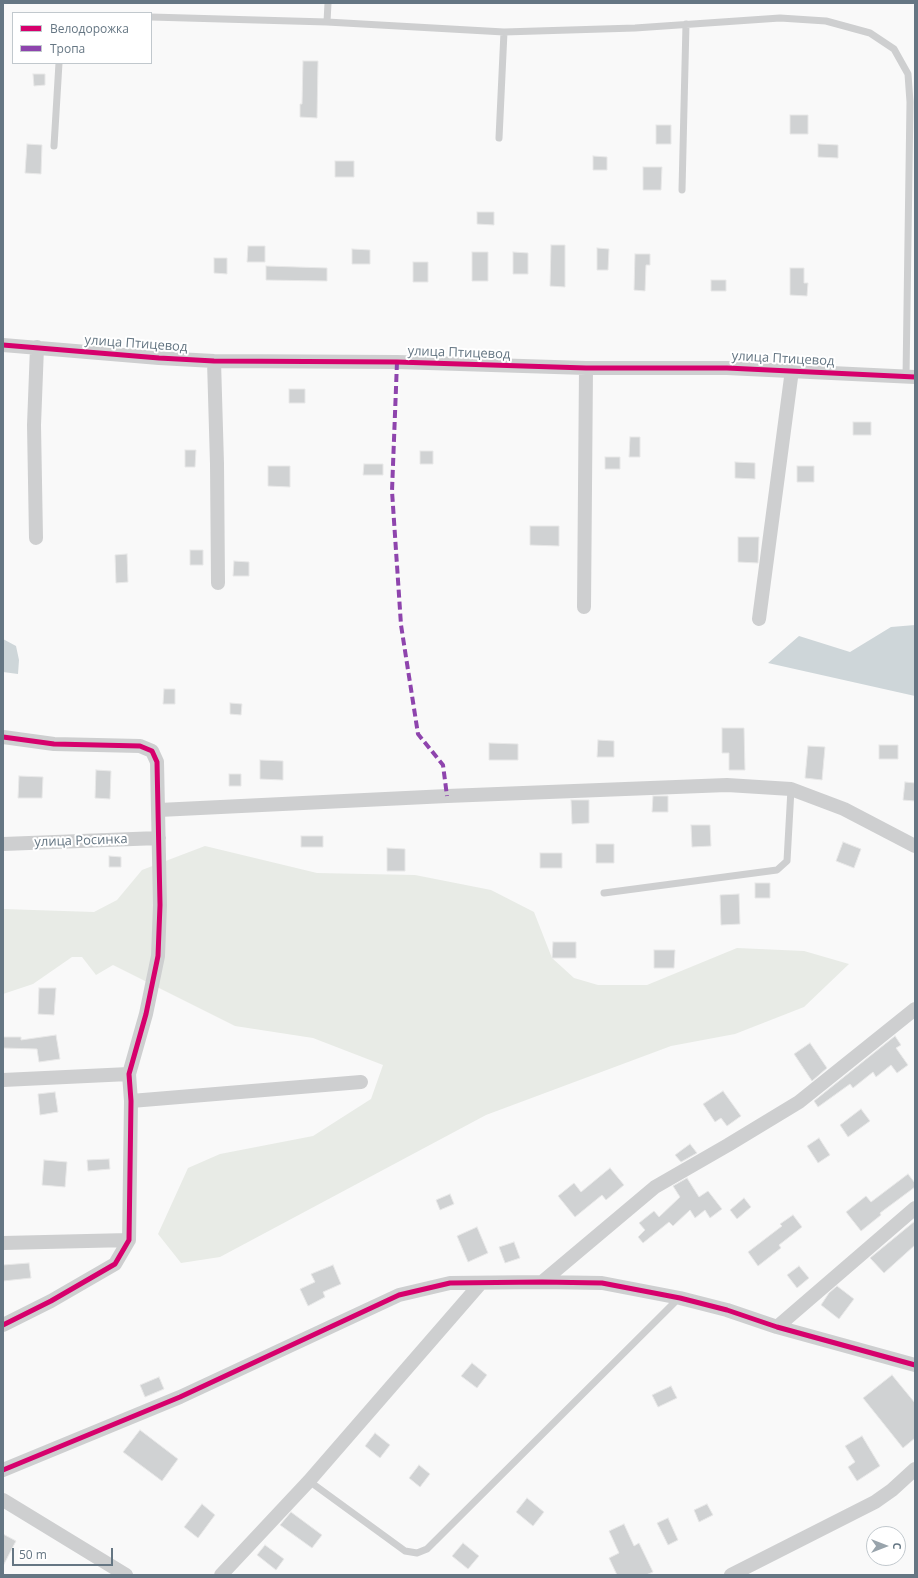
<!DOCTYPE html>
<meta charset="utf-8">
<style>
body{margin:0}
#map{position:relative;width:918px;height:1578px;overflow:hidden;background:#f9f9f9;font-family:"Open Sans",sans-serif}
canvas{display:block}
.frame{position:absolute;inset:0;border:4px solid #657683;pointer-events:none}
.legend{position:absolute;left:12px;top:12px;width:140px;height:52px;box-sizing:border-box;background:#fff;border:1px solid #c1c8cd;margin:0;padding:5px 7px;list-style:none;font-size:12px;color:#657683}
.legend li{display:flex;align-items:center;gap:8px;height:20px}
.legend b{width:20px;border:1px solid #c1c8cd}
.north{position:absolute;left:866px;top:1526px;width:40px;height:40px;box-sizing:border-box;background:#fff;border:1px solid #c1c8cd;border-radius:50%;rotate:90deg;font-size:11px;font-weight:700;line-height:16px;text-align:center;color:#657683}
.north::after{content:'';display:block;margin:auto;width:14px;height:18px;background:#99a4ac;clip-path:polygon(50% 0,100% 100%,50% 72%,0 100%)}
.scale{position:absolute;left:12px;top:1548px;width:101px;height:18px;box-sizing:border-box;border:2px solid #657683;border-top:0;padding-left:5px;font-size:12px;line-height:14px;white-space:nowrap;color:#657683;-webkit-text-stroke:3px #fff;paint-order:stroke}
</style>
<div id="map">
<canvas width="918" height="1578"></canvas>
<div class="frame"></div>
<ul class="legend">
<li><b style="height:5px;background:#d6006c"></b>Велодорожка</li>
<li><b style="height:5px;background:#8e44ad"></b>Тропа</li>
</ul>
<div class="north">С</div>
<div class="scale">50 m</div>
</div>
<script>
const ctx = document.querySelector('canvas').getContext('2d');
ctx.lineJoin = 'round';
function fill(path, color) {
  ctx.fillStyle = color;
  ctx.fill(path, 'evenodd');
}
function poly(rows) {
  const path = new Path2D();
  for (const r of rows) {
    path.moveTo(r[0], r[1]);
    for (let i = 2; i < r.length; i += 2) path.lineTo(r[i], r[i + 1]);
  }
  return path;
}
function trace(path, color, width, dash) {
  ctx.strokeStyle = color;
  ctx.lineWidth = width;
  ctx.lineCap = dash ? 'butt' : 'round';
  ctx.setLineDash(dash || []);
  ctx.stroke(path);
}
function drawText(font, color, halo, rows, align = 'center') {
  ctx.font = font + ' "Open Sans",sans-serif';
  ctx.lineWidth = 4;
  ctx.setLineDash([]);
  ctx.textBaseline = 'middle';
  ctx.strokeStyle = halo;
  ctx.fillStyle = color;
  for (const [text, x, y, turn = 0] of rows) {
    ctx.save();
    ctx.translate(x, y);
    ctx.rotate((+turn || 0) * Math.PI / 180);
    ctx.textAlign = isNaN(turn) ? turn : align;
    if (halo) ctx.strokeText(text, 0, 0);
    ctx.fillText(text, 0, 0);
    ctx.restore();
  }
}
const green = poly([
 [205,846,317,873,415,875,491,890,534,912,552,958,574,978,598,985,647,985,737,948,804,951,849,964,804,1007,735,1034,671,1046,486,1115,220,1257,181,1263,158,1234,188,1168,220,1154,313,1136,371,1099,383,1065,313,1038,235,1026,113,965,96,975,82,957,72,957,33,984,3,994,3,909,94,912,117,900,142,870]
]);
const water = poly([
 [915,625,915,696,768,663,799,636,850,652,891,627],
 [3,639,16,646,19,660,18,674,3,672]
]);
const building = poly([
 [303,61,318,61,317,118,300,117,300,104,302,104,303,61],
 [33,74,45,74,45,85,34,86,33,74],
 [790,115,808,115,808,134,790,134,790,115],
 [656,125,671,125,671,144,656,144,656,125],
 [27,144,42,145,41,174,25,173,27,144],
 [818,144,838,145,838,158,818,157,818,144],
 [593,156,607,157,607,170,593,170,593,156],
 [335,161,354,161,354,177,335,177,335,161],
 [643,167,662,167,661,190,643,190,643,167],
 [477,212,494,212,494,225,477,224,477,212],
 [551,245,565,245,565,287,550,286,551,245],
 [248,246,265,246,265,262,247,262,248,246],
 [597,248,609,249,608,270,597,270,597,248],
 [352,249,370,250,370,264,352,264,352,249],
 [472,252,488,252,488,281,472,281,472,252],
 [513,252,528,253,528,274,513,274,513,252],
 [635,254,650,254,650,265,646,265,645,291,634,290,635,254],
 [214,258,227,258,227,274,214,273,214,258],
 [413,262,428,262,428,282,413,282,413,262],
 [266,266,327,268,327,281,266,280,266,266],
 [790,268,804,268,804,283,808,283,807,296,790,295,790,268],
 [711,280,726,280,726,291,711,291,711,280],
 [289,389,305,389,305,403,289,403,289,389],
 [853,422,871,422,871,435,853,435,853,422],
 [630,437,640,437,640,457,629,457,630,437],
 [185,450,196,450,195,467,185,467,185,450],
 [420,451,433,451,433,464,420,464,420,451],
 [605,457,620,457,620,469,605,469,605,457],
 [735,462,755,463,755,479,735,478,735,462],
 [364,464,383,464,383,475,363,475,364,464],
 [268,466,290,466,290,487,268,486,268,466],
 [797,466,814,466,814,482,797,482,797,466],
 [530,526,559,526,559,546,530,545,530,526],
 [738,537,759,537,758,563,738,562,738,537],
 [190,550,203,550,203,565,190,565,190,550],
 [127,554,128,582,116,583,115,555,127,554],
 [234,561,249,562,249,576,233,576,234,561],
 [164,689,175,689,175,704,163,704,164,689],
 [230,703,242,704,241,715,230,714,230,703],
 [722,728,744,728,745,770,729,770,729,753,722,753,722,728],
 [598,740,614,741,614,757,597,757,598,740],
 [489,743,518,744,518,760,489,760,489,743],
 [879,745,898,745,898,759,879,759,879,745],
 [808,746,825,747,822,780,805,778,808,746],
 [260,760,283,761,283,780,260,779,260,760],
 [96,770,111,771,110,799,95,798,96,770],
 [229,774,241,774,241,786,229,786,229,774],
 [19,776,43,777,42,798,18,798,19,776],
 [905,782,915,783,915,801,903,800,905,782],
 [653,796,668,796,668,812,652,812,653,796],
 [571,800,589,800,589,823,572,824,571,800],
 [691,825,710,825,711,846,692,847,691,825],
 [301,836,323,836,323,847,301,847,301,836],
 [843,842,861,849,854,868,836,861,843,842],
 [596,844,614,844,614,863,596,863,596,844],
 [387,848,405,849,405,871,387,871,387,848],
 [540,853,562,853,562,868,540,868,540,853],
 [109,856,121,857,121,867,109,867,109,856],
 [755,883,770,883,770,898,755,898,755,883],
 [739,894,740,924,721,925,720,895,739,894],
 [553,942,576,942,576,958,552,958,553,942],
 [654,950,675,950,674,968,654,968,654,950],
 [39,988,56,988,54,1015,38,1014,39,988],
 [56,1035,60,1059,39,1062,37,1049,3,1048,3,1037,21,1037,21,1040,56,1035],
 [895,1036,901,1045,896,1048,908,1065,897,1073,891,1065,876,1077,873,1072,853,1088,850,1084,818,1107,814,1101,895,1036],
 [810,1043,827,1068,812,1081,794,1054,810,1043],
 [723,1091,741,1116,727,1126,721,1118,715,1122,703,1104,723,1091],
 [55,1092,58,1112,40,1115,38,1094,55,1092],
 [861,1109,870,1121,848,1137,840,1125,861,1109],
 [819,1138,830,1155,818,1163,807,1146,819,1138],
 [690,1144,697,1153,681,1162,675,1155,690,1144],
 [109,1159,110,1169,88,1171,87,1160,109,1159],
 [44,1160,67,1162,65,1187,42,1185,44,1160],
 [610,1168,624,1185,606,1200,602,1195,575,1217,558,1196,574,1183,581,1192,610,1168],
 [908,1174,915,1183,915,1187,880,1213,881,1215,861,1231,846,1212,866,1196,871,1202,908,1174],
 [687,1178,699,1197,708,1191,722,1209,710,1218,705,1210,695,1218,690,1210,673,1226,669,1222,643,1243,638,1237,645,1230,639,1223,654,1211,659,1217,680,1197,673,1186,687,1178],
 [450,1194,454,1204,440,1210,436,1200,450,1194],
 [744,1198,751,1207,737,1219,730,1210,744,1198],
 [793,1215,802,1227,779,1245,781,1248,758,1266,748,1252,782,1226,780,1224,793,1215],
 [915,1221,915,1245,884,1273,870,1258,915,1221],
 [477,1227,488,1253,468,1262,457,1236,477,1227],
 [514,1242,520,1258,505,1263,499,1247,514,1242],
 [29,1263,31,1278,3,1281,3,1265,29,1263],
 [333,1265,341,1284,323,1292,325,1297,308,1306,300,1289,315,1282,311,1274,333,1265],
 [799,1266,809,1278,797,1288,787,1275,799,1266],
 [837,1286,854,1299,839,1319,821,1305,829,1293,837,1286],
 [472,1363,487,1375,477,1388,461,1376,472,1363],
 [892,1375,915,1403,915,1438,903,1448,863,1398,892,1375],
 [159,1377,164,1389,145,1397,140,1385,159,1377],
 [671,1386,677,1398,658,1407,652,1395,671,1386],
 [140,1430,178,1459,162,1481,123,1452,140,1430],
 [375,1433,390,1445,380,1458,365,1446,375,1433],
 [862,1436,880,1466,857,1481,848,1467,855,1462,845,1446,862,1436],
 [419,1465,430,1474,420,1487,409,1478,419,1465],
 [527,1498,544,1512,533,1526,516,1512,527,1498],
 [202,1504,215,1515,198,1538,184,1527,202,1504],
 [707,1504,713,1515,699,1522,694,1510,707,1504],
 [291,1512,322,1535,312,1548,280,1525,291,1512],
 [668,1518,678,1540,668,1545,657,1523,668,1518],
 [624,1524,634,1546,639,1543,653,1572,646,1575,617,1575,609,1558,619,1553,609,1531,624,1524],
 [3,1534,16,1541,3,1566,3,1534],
 [463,1543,479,1556,468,1569,452,1556,463,1543],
 [265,1545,284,1559,276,1570,257,1555,265,1545]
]);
const service = poly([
 [151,17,327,22,504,32,635,28,780,18,826,21,870,33,894,49,908,74,910,102,906,377],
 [327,22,328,3],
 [499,138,504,32],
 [54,146,59,63],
 [682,190,686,24],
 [604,893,777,870,787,861,791,789],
 [309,1481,405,1551,417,1553,427,1549,679,1298]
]);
const minor = poly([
 [3,345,159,358,214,361,397,362,586,368,727,368,915,377],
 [214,361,217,464,218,583],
 [36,538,34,425,37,347],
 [584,607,586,368],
 [759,619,792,370],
 [3,737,54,744,140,746,152,751,157,762,160,905,158,956,146,1014,129,1074,131,1101,129,1240,115,1264,51,1301,3,1325],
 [159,810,447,796,727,785,791,789,844,809,915,846],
 [3,844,159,838],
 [3,1080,129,1074],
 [131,1101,361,1082],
 [3,1243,129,1240],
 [542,1282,655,1187,728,1145,799,1102,915,1009],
 [777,1327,915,1208],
 [3,1470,180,1397,399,1295,450,1283,542,1282,602,1283,680,1298,727,1310,777,1327,915,1365],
 [3,1500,126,1575],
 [221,1575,309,1481,481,1283],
 [731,1575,875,1502,892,1490,915,1469]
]);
const quiet = poly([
 [397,362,392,491,401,625,418,734,443,765,447,796]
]);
const cycleway = poly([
 [3,345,159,358,214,361,397,362,586,368,727,368,915,377],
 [3,737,54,744,140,746,152,751,157,762,160,905,158,956,146,1014,129,1074,131,1101,129,1240,115,1264,51,1301,3,1325],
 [3,1470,180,1397,399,1295,450,1283,542,1282,602,1283,680,1298,727,1310,777,1327,915,1365]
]);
const streetNames = [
 ["улица Птицевод",136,344,4],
 ["улица Птицевод",459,353,2],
 ["улица Птицевод",783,359,3],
 ["улица Росинка",81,841,-2]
];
fill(green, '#e8ebe6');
fill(water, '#ced6d9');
fill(building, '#d0d2d3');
trace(building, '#e8e8e8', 1);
trace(service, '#cecfd0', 7);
trace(minor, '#cecfd0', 14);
trace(quiet, '#8e44ad', 4, [8, 4]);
trace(cycleway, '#d6006c', 5);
drawText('13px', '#657683', '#fff', streetNames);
</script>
